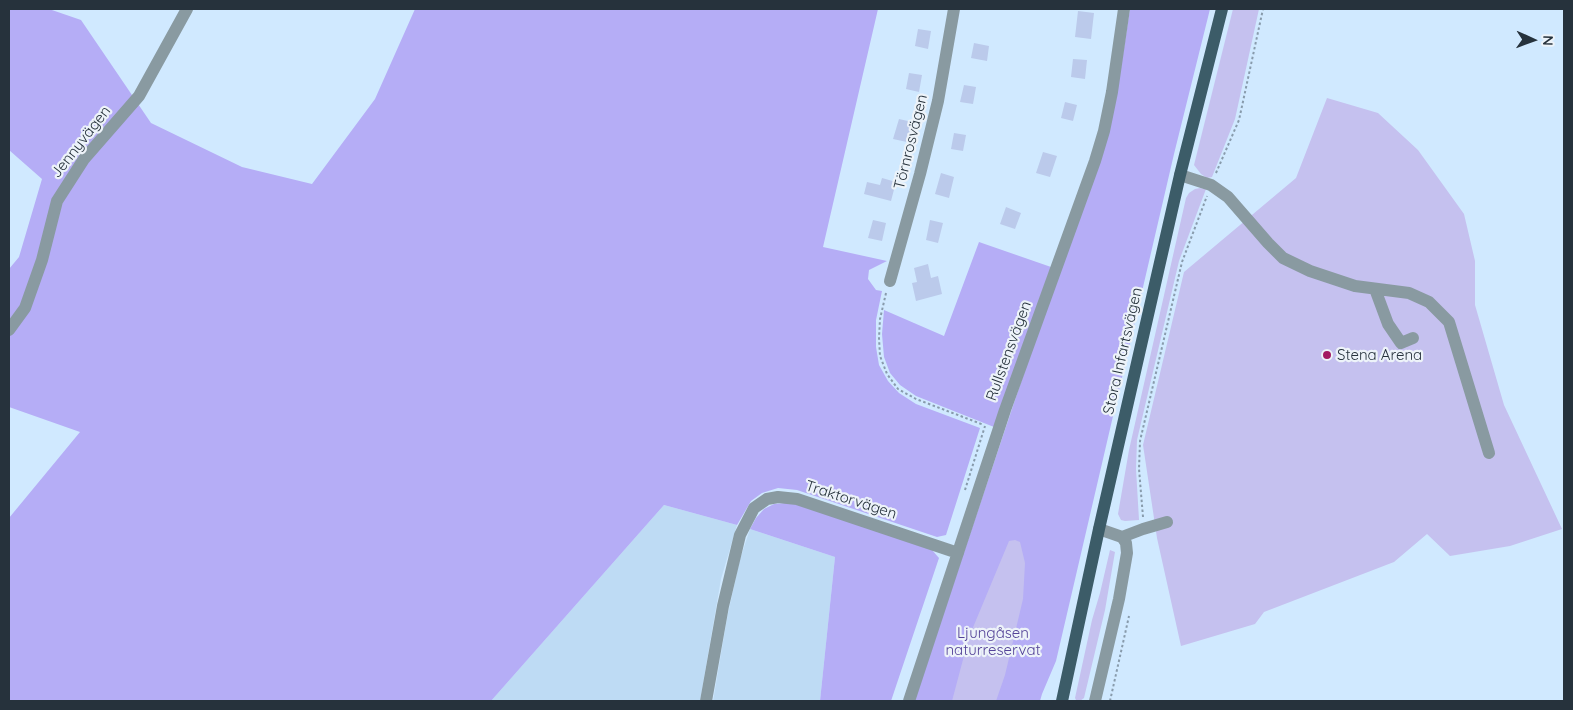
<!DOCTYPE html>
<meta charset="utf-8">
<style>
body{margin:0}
#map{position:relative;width:1573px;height:710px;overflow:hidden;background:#d0e9ff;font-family:Quicksand,sans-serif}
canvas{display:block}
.frame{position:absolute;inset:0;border:10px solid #26323c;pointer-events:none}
.north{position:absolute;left:1508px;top:15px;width:50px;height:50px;-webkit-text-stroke:4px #edf3f9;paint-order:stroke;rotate:92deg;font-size:14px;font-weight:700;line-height:20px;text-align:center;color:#26323c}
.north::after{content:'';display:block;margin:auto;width:18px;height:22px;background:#26323c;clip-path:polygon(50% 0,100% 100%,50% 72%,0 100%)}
</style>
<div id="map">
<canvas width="1573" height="710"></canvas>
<div class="frame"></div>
<div class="north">N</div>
</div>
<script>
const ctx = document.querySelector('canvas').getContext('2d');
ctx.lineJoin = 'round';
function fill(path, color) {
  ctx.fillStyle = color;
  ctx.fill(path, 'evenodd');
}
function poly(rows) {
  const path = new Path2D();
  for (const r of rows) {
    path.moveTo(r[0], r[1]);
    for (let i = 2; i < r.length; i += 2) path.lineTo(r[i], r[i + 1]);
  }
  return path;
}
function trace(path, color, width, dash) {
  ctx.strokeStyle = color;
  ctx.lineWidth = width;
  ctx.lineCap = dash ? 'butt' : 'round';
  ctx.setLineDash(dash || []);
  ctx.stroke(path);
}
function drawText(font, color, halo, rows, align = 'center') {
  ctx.font = font + ' Quicksand,sans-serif';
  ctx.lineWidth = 4.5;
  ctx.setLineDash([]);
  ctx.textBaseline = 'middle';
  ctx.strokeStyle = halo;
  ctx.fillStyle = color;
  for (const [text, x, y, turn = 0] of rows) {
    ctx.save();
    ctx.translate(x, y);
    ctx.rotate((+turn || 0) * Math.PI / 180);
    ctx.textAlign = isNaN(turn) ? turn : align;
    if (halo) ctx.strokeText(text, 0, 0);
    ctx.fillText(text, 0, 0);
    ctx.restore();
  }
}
const built = poly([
 [664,505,737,525,721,579,700,701,491,701],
 [750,529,835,557,820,701,713,701,727,618,740,559]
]);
const green = poly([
 [1233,9,1259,9,1235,119,1212,177,1207,178,1201,174,1194,165],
 [1327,98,1378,113,1418,150,1464,214,1475,261,1475,305,1504,405,1562,529,1510,546,1450,556,1427,534,1394,562,1264,612,1255,624,1181,646,1157,538,1143,445,1184,272,1296,178],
 [1200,188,1206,189,1179,261,1137,440,1136,469,1139,520,1125,521,1121,520,1118,514,1129,450,1186,198,1189,193,1195,189],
 [1059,432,1035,701,916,701],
 [1110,550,1115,552,1105,610,1084,698,1080,701,1076,700,1075,698,1092,620,1100,593]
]);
const forest = poly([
 [9,9,49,9,81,20,151,123,242,167,312,184,375,99,415,9,878,9,823,247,887,261,869,270,868,279,876,290,882,291,876,320,876,347,879,365,888,381,899,393,916,404,980,428,946,535,937,537,797,490,778,488,762,493,751,501,737,525,664,505,491,701,9,701,9,518,80,432,9,407,9,269,19,257,42,179,9,150],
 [1130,9,1210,9,1174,154,1056,661,1042,694,1040,701,996,701,1005,675,1023,599,1025,563,1020,542,1015,540,1009,541,969,637,952,701,914,701,1116,99],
 [979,242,1051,267,994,427,916,396,900,385,890,373,884,357,882,334,884,310,944,336],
 [785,503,797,504,932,550,939,558,891,701,820,701,835,557,750,529,756,518,764,509,774,504]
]);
const building = poly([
 [1078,11,1094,13,1091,39,1075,37],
 [918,29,931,31,928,49,915,46],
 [974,43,989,46,987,61,971,58],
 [1073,59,1087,60,1085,79,1071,77],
 [909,73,922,75,919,92,906,89],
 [964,85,976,87,973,104,960,102],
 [1065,102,1077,105,1073,121,1061,118],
 [899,119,912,122,907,142,893,139],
 [954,133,966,135,963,151,951,149],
 [1043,152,1057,156,1050,177,1036,173],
 [941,173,954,177,949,198,935,194],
 [882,178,896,182,891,201,864,194,867,182,880,185],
 [1006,207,1021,213,1015,229,1000,224],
 [873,220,886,223,882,241,868,238],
 [930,220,943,223,938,243,926,240],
 [928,264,931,278,938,276,942,294,916,301,912,283,917,282,914,268]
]);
const path = poly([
 [1216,173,1239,120,1263,9],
 [886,293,880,319,879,338,880,356,887,374,898,389,916,399,984,425],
 [965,490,985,426],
 [1143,517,1139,469,1140,441,1182,262,1207,196],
 [1110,701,1129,616]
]);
const minor = poly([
 [1180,175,1211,185,1228,197,1268,243,1283,258,1310,271,1355,286,1409,293,1429,302,1449,322,1489,453],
 [890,281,920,174,938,101,954,9],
 [1375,289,1388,324,1401,343,1413,338],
 [9,330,25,308,42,260,57,201,84,159,139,96,187,9],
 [1122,537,1143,529,1167,522],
 [706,701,723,606,740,535,754,508,767,499,778,497,797,499,958,553],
 [909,701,1005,410,1095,161,1104,131,1112,92,1124,9],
 [1095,701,1119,599,1127,553,1126,543,1122,537,1099,529]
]);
const major = poly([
 [1062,701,1099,529,1180,175,1222,9]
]);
const markers = [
 [1327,355,5,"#a31962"]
];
const streetNames = [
 ["Jennyvägen",81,142,-52],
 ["Törnrosvägen",911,142,-76],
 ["Rullstensvägen",1009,351,-70],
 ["Stora Infartsvägen",1123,351,-77],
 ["Traktorvägen",851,500,18]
];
const poiNames = [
 ["Stena Arena",1337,355]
];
const parkNames = [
 ["Ljungåsen",993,633],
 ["naturreservat",993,650]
];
fill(built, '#bedbf4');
fill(green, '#c5c1ef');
fill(forest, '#b5adf6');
fill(building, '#bbcaeb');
trace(path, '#889bac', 2, [2.5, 2.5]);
trace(minor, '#899aa1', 12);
trace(major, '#3c5c68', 12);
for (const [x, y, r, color] of markers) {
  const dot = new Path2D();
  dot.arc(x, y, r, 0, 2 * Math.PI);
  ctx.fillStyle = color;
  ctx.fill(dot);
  trace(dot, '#edf3f9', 2);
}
drawText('15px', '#26323c', '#edf3f9', streetNames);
drawText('15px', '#26323c', '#edf3f9', poiNames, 'left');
drawText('15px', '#534297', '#edf3f9', parkNames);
</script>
